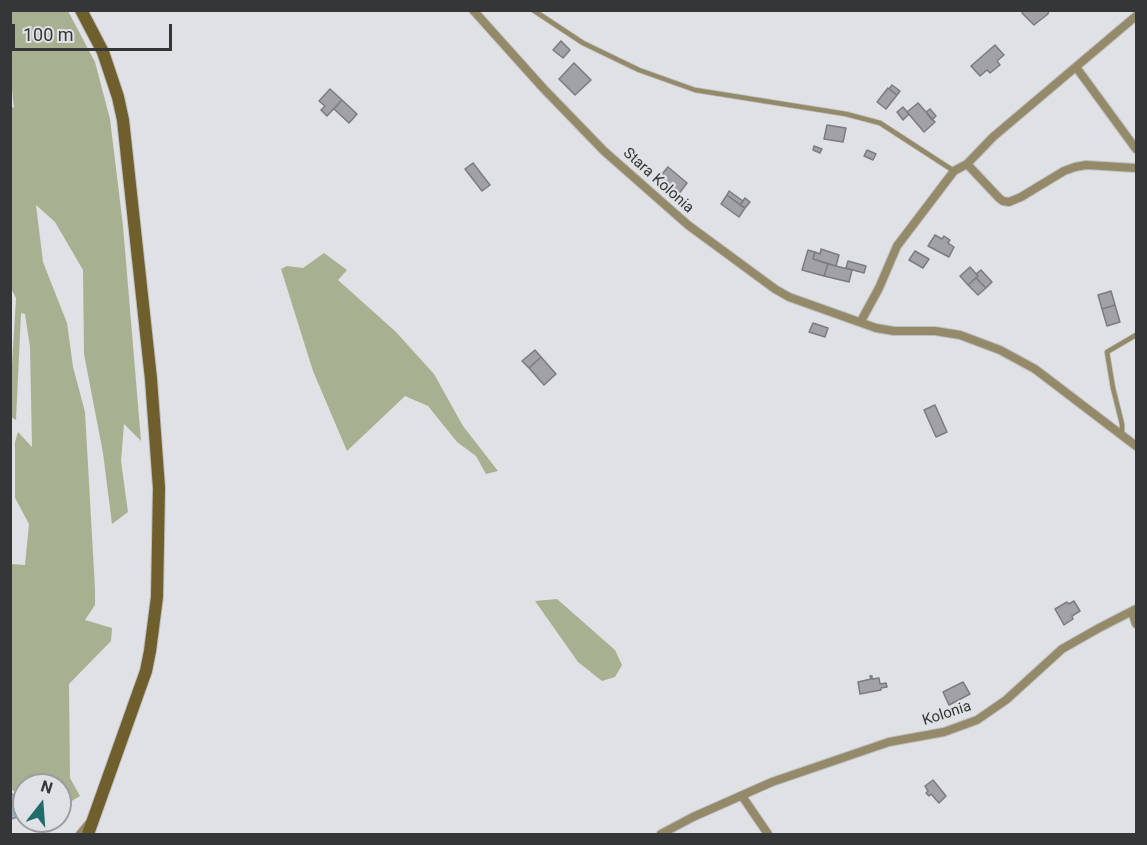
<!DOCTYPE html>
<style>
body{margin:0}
#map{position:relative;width:1147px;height:845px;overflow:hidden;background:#dfe1e5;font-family:Roboto,sans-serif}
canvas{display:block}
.frame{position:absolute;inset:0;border:12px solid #353637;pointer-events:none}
.north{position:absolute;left:12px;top:773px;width:60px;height:60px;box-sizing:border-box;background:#dfe1e5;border:2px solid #9b9d9f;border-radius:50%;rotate:17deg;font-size:16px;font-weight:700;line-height:24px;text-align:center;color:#353637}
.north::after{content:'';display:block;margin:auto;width:21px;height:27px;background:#206c6a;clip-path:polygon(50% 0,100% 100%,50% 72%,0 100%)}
.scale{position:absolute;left:12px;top:24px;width:160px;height:27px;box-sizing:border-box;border:3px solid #353637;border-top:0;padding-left:8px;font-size:18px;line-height:21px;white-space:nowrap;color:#353637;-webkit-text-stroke:4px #dfe1e5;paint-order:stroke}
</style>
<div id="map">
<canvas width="1147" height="845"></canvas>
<div class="frame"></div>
<div class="north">N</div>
<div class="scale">100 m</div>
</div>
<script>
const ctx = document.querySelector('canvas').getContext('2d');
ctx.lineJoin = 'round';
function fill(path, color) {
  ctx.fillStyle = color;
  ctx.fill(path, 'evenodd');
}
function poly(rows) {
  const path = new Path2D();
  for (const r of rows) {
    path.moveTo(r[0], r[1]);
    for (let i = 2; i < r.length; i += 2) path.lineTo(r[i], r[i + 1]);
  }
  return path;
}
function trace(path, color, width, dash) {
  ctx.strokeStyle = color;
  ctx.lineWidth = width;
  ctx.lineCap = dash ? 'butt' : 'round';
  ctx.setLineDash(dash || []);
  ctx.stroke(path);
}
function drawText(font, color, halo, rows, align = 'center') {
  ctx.font = font + ' Roboto,sans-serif';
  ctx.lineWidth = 4.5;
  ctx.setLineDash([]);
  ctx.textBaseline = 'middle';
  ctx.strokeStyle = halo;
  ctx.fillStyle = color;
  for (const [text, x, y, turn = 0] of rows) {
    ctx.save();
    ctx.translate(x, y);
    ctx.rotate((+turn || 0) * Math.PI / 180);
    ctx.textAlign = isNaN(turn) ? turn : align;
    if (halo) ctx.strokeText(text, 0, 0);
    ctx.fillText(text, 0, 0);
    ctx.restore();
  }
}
const forest = poly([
 [11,10,68,11,95,62,110,119,123,226,141,441,124,424,121,461,128,512,112,524,103,453,84,354,83,270,55,222,36,205,43,262,67,323,73,367,85,412,95,589,95,605,85,620,112,628,111,641,69,684,70,778,80,796,60,808,60,785,24,785,24,799,11,789,11,564,25,565,29,524,15,498,15,442,18,432,32,447,30,347,25,314,21,313,16,420,11,417,11,381,16,298,10,286,11,106,14,108,10,71],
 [324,253,347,270,338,280,396,332,434,374,463,426,498,471,486,474,476,456,457,442,428,406,405,396,347,451,313,371,281,269,287,266,303,268],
 [557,599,615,650,622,665,615,677,602,681,578,662,535,601]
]);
const water = poly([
 [11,793,17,798,19,809,15,818,11,819,11,793]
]);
const building = poly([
 [1049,10,1048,14,1034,25,1022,13,1024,10,1049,10],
 [561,41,570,50,563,58,553,50,561,41],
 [995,45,1004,55,997,61,1000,65,990,73,987,70,980,76,971,66,995,45],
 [574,63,591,80,575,95,559,79,574,63],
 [892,85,900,91,897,95,889,89,892,85],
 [888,88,897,95,886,109,877,102,888,88],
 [330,89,342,100,327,116,321,110,325,106,319,101,330,89],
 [342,100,357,114,349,123,334,109,342,100],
 [918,103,935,122,924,132,907,112,918,103],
 [903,107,909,114,903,120,897,112,903,107],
 [930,109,936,116,932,120,926,112,930,109],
 [827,125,846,128,843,142,824,139,827,125],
 [814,146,822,149,820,153,813,150,814,146],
 [867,150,876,154,873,160,864,156,867,150],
 [473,163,490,185,482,191,465,169,473,163],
 [668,167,687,183,678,195,658,179,668,167],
 [729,191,743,201,740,205,727,195,729,191],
 [727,195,745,208,739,217,721,204,727,195],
 [745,198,750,202,745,208,740,205,745,198],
 [935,235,942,239,944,236,950,240,948,243,954,247,949,257,928,246,935,235],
 [821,249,839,255,836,266,813,259,815,252,820,254,821,249],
 [808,250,815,252,813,259,828,264,824,276,802,270,808,250],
 [915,251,929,259,923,268,909,260,915,251],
 [848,261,866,266,864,273,846,268,848,261],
 [828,264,852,270,849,282,824,276,828,264],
 [970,267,978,276,968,285,960,276,970,267],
 [981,270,992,282,986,288,976,278,978,276,976,274,981,270],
 [976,278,986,288,978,295,968,285,976,278],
 [1111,291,1115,305,1102,309,1098,295,1111,291],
 [1115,305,1120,322,1107,326,1102,309,1115,305],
 [813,323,828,328,825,337,809,332,813,323],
 [535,350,541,357,529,368,522,361,535,350],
 [541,357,556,374,544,385,529,368,541,357],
 [935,405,947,432,936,437,924,410,935,405],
 [1074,601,1080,611,1072,616,1073,619,1064,625,1055,609,1067,602,1069,604,1074,601],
 [870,676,872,676,872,679,879,678,880,684,886,683,887,687,881,688,881,690,860,694,858,682,871,679,870,676],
 [963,682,970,694,949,705,943,692,963,682],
 [933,780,946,796,939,803,931,794,929,796,926,793,928,791,925,786,933,780]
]);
const service = poly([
 [533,10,583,43,639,70,695,90,846,114,880,123,954,171],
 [1122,435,1122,424,1113,388,1107,352,1136,335],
 [78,834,87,823]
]);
const minor = poly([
 [473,10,543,88,604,151,688,225,775,289,789,297,876,328,894,331,935,331,960,335,1000,350,1035,369,1136,446],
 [1076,67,1136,149],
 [967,164,999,198,1003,201,1009,202,1021,197,1064,171,1075,167,1086,165,1136,168],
 [861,321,879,288,897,246,954,171,967,164,993,137,1136,16],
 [1132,612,1136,624],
 [742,796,768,834],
 [661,834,693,817,772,782,889,742,944,732,977,720,1006,700,1062,649,1099,628,1136,609]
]);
const secondary = poly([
 [81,10,103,52,118,97,123,120,151,379,159,488,157,597,150,651,146,671,88,834]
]);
const streetNames = [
 ["Stara Kolonia",658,181,42],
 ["Kolonia",947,714,-18]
];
fill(forest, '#a7b191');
fill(water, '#9cb0cd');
trace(water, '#7d8ba0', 1.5);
fill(building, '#a2a1a5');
trace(building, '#7c7b7f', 1.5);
trace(service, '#bdbfc2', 6);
trace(minor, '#bdbfc2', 10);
trace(secondary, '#bdbfc2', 14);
trace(service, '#948a69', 4.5);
trace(minor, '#948a69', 8);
trace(secondary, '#6f5f2c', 12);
drawText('15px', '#353637', '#dfe1e5', streetNames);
</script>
